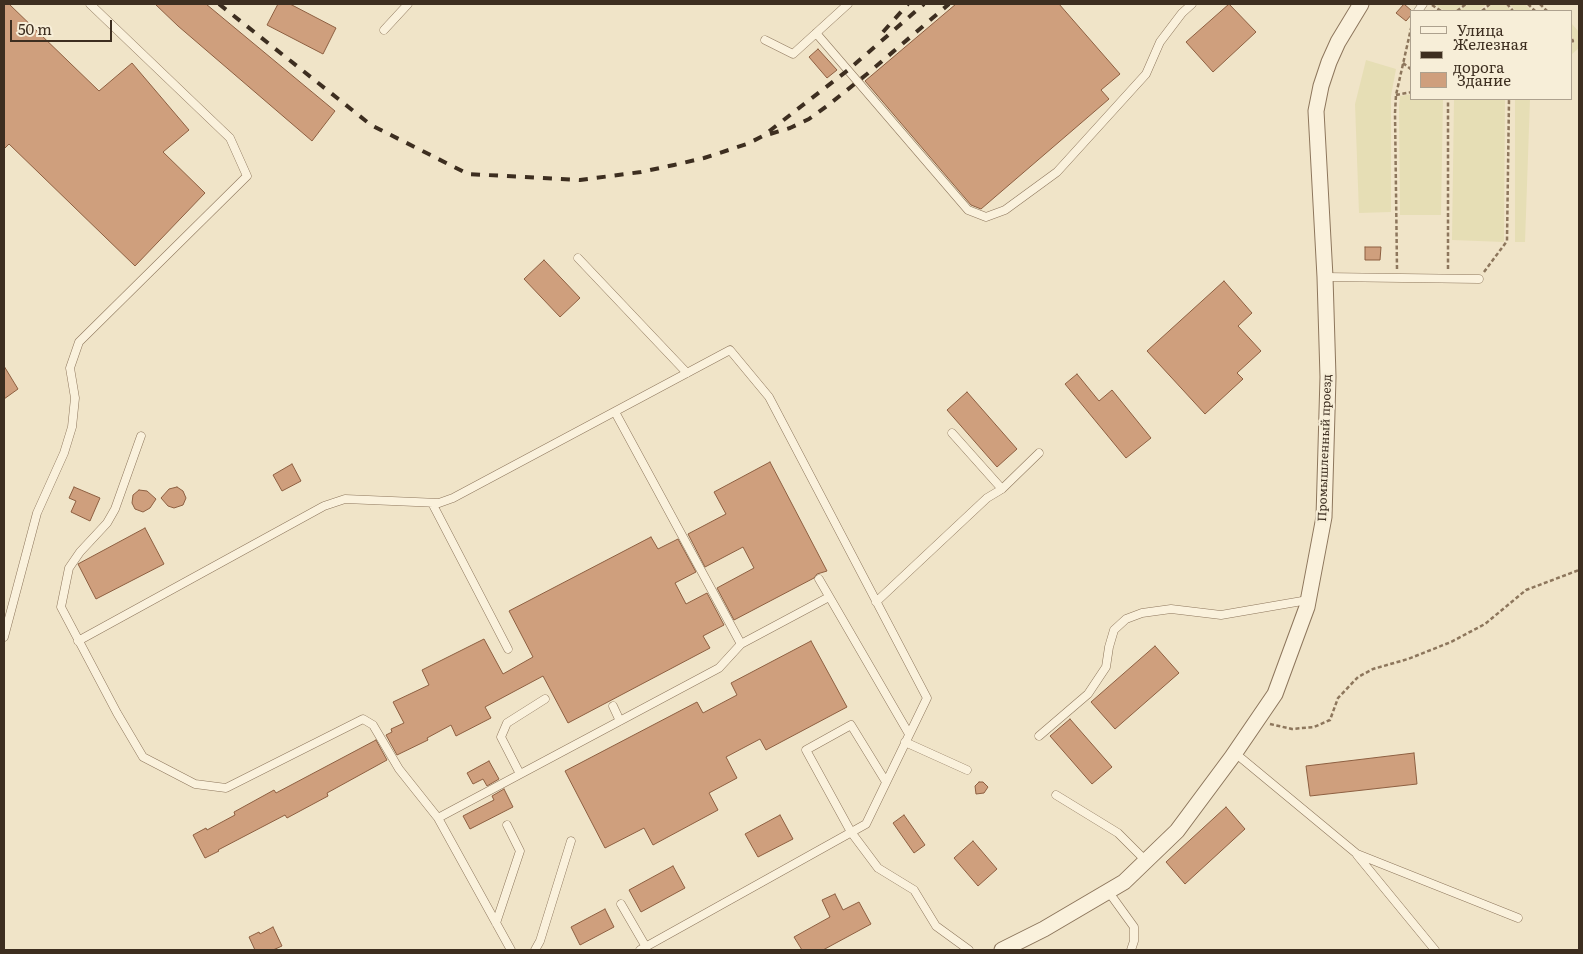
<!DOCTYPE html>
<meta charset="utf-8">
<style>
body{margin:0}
#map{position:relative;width:1583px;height:954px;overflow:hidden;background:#f0e4c8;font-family:Literata,serif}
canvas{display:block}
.frame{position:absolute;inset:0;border:5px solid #3d2e20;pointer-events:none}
.legend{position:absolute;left:1410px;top:10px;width:162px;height:90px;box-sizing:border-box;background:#f7eed8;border:1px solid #ada18e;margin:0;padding:6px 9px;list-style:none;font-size:15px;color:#3d2e20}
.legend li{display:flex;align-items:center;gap:10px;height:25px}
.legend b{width:25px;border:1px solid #ada18e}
.scale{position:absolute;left:10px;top:20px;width:102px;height:22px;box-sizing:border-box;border:2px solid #3d2e20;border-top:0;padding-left:6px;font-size:15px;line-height:18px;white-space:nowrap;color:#3d2e20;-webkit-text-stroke:4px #f7eed8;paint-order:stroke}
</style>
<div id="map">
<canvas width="1583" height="954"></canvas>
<div class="frame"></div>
<ul class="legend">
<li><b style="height:6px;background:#faf1dc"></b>Улица</li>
<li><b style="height:6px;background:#3d2e20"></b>Железная дорога</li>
<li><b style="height:14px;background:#cf9f7d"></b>Здание</li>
</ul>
<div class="scale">50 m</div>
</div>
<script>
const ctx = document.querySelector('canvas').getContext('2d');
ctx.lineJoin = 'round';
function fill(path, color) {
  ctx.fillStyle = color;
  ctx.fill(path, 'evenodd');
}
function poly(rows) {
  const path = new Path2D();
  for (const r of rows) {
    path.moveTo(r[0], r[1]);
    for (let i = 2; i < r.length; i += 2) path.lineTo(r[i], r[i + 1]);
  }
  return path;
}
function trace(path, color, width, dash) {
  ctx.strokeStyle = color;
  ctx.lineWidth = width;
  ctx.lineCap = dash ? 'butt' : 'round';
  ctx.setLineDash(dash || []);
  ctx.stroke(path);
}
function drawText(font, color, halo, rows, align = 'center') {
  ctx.font = font + ' Literata,serif';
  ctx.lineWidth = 4.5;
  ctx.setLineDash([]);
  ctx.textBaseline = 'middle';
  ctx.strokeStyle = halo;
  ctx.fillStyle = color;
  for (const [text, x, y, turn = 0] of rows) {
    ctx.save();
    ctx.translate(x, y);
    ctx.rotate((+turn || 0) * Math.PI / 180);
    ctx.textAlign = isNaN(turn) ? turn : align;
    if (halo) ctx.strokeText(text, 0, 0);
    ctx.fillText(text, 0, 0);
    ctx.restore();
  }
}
const farmland = poly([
 [1434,4,1464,4,1455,11,1445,11],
 [1468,4,1487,4,1478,11,1459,11],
 [1493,4,1505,4,1512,11,1484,11],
 [1509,4,1525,4,1532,11,1516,11],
 [1572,24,1579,32,1579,48,1572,54,1572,44,1575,41,1572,37],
 [1366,60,1396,69,1391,96,1391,212,1359,213,1355,104],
 [1412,94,1412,99,1443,99,1441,215,1400,215,1399,107,1400,96],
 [1454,99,1505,99,1504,242,1452,240],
 [1515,99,1530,99,1525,242,1515,242]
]);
const building = poly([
 [4,4,9,4,99,91,132,63,189,130,163,152,205,193,135,266,9,144,4,149,4,4],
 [155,4,206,4,335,111,312,141,178,26,155,4],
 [278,4,290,4,336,28,323,54,267,25,278,4],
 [956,4,1059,4,1120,74,1101,90,1109,99,981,209,971,205,865,81,956,4],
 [1229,4,1256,32,1213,72,1186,42,1229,4],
 [1404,4,1412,11,1412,14,1406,21,1396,13,1404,4],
 [818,49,837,70,827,78,809,57,818,49],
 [1365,247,1381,247,1380,260,1365,260,1365,247],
 [544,260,580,298,560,317,524,279,544,260],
 [1224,281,1252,313,1238,326,1261,351,1237,373,1243,379,1205,414,1147,351,1224,281],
 [4,366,18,389,4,399,4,366],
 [1077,374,1099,401,1112,390,1151,438,1126,458,1065,384,1077,374],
 [967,392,1017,449,997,467,947,410,967,392],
 [770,462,827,571,817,574,814,578,734,620,717,588,754,568,743,547,705,567,688,534,726,514,714,492,770,462],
 [292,464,301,481,282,491,273,475,292,464],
 [74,487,100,498,90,521,71,512,76,501,69,498,74,487],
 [177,487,183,491,186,498,183,505,174,508,168,506,161,498,169,489,177,487],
 [139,490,147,491,156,499,150,508,143,512,135,509,132,503,133,495,139,490],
 [145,528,164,564,96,599,78,564,145,528],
 [651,537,658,549,678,539,696,572,675,583,686,604,707,593,724,625,703,636,710,648,568,723,543,676,485,707,491,718,456,736,451,725,427,738,428,740,397,755,386,735,392,732,391,729,404,723,393,702,429,685,422,670,484,639,503,674,533,657,509,611,651,537],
 [811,641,847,707,766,750,760,739,726,757,737,778,709,793,718,810,653,845,644,828,605,848,565,771,697,702,703,713,737,695,731,683,811,641],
 [1155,646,1179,673,1115,729,1091,702,1155,646],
 [1070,719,1112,767,1092,784,1050,736,1070,719],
 [376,740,387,760,327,793,328,796,287,818,285,815,218,850,219,851,205,858,193,835,206,828,207,830,235,815,234,812,274,790,276,793,376,740],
 [1414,753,1417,784,1310,796,1306,766,1414,753],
 [489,761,499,779,487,786,483,779,473,784,467,773,489,761],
 [979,782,983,782,988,787,984,793,976,794,975,786,979,782],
 [504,789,513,807,470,829,463,816,494,800,492,796,504,789],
 [1226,807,1245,829,1185,884,1166,862,1226,807],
 [780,815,793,839,758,857,745,834,780,815],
 [904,815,925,845,914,853,893,823,904,815],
 [973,841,997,869,978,886,954,858,973,841],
 [673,866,685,888,641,912,629,890,673,866],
 [835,894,843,910,859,902,871,924,823,950,802,950,794,937,830,917,822,900,835,894],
 [605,909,614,927,580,945,571,927,605,909],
 [273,927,282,946,273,950,255,950,249,937,259,932,260,934,273,927]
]);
const path = poly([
 [1507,4,1513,11],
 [1528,4,1535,11],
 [1540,4,1547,11],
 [1432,5,1441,11],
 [1457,11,1466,4],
 [1482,11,1490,4],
 [1572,39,1573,41,1572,42],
 [1403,63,1412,70],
 [1396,95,1412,92],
 [1397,269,1395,113,1396,95,1412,24],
 [1448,269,1448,99],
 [1484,272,1507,241,1509,99],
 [1270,724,1292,729,1314,727,1330,720,1338,698,1358,677,1373,669,1408,659,1451,642,1485,624,1526,590,1579,570]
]);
const lane = poly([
 [1418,11,1423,4],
 [384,30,408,4],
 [816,33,968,210,986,217,1005,210,1057,172,1146,74,1160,42,1182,13,1192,4],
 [765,40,793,54,848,4],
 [578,258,687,373],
 [1325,277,1479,279],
 [615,412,741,644],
 [952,433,1002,489],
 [141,436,115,509,107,523,80,552,69,568,61,607,117,713,143,757,195,784,226,788,363,719,373,725,399,769,438,818,511,950],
 [432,503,508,649],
 [819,579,909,734],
 [876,602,987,498,1002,489,1039,453],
 [4,637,37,513,64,453,72,427,75,398,70,368,79,342,247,176,230,138,90,4],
 [78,641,324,506,345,499,439,503,453,498,730,350,769,397,927,698,866,824,640,950],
 [613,706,620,721],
 [1039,736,1088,694,1106,667,1109,647,1114,630,1126,619,1142,613,1171,609,1221,615,1308,600],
 [905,742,967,770],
 [1235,753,1357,854,1518,918],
 [520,774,501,737,507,723,545,699],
 [886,782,851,725,806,750,851,832,878,868,914,890,936,926,969,950],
 [1056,795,1118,833,1146,861],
 [438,818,719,668,741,644,829,597],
 [1357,855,1435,950],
 [1108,891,1134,927,1134,941,1131,950],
 [621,904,646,947],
 [496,923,520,851,507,825],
 [535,950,540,941,571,841]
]);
const street = poly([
 [1002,950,1044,929,1124,882,1177,831,1232,757,1275,694,1307,607,1324,517,1328,377,1325,277,1316,111,1321,86,1329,62,1338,42,1361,4]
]);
const rail = poly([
 [219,4,371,125,468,174,580,180,641,172,674,165,704,158,747,144,763,136,848,70,924,4],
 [883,32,908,4],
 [770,134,790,128,809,119,827,106,867,74,949,4]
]);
const streetNames = [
 ["Промышленный проезд",1325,448,-88]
];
fill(farmland, '#e6deb5');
fill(building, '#cf9f7d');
trace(building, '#8d5f41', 1);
trace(lane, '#8d765c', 9);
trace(street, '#8d765c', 17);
trace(path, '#8d765c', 2.5, [4, 2.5]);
trace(lane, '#faf1dc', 8);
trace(street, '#faf1dc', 15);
trace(rail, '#3d2e20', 4, [9, 9]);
drawText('12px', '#3d2e20', '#f7eed8', streetNames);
</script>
